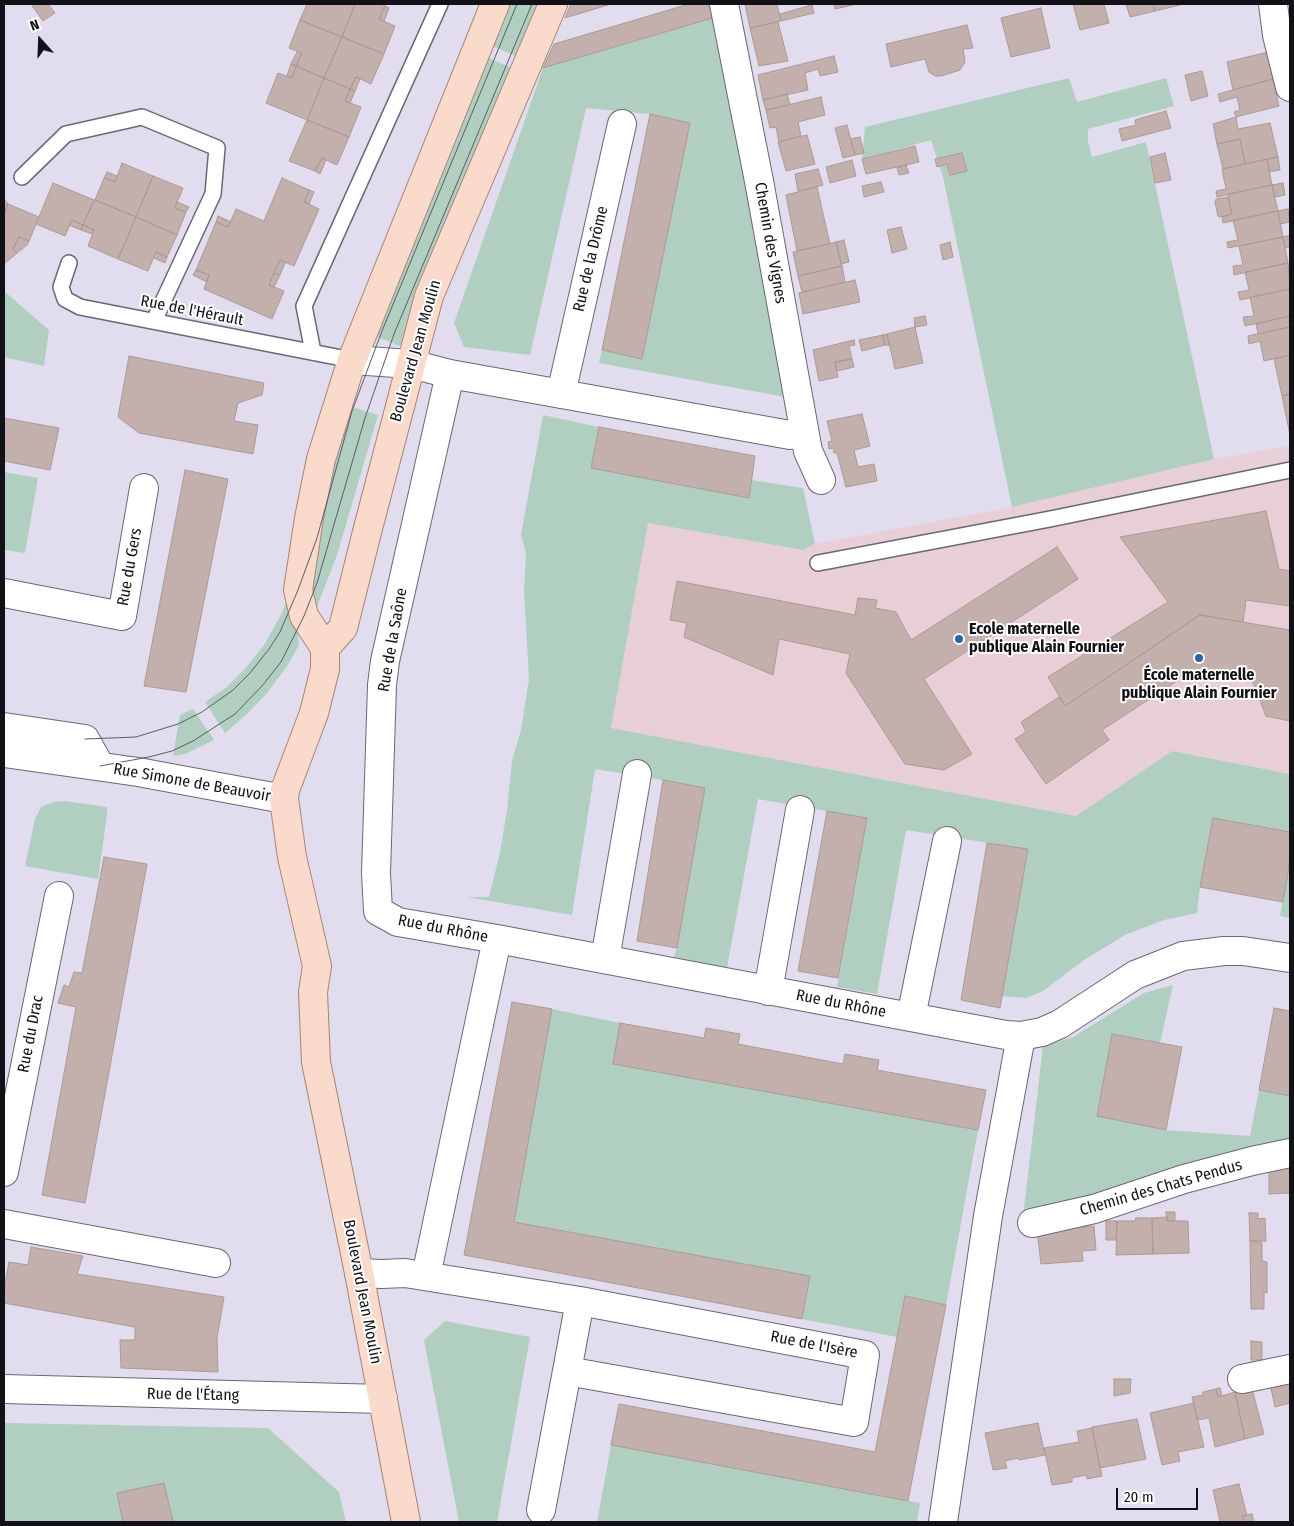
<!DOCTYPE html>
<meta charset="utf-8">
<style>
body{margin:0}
#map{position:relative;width:1294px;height:1526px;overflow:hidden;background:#e1ddee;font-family:"Fira Sans Condensed",sans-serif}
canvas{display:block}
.frame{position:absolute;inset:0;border:5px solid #121117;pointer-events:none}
.north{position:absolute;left:15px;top:15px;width:50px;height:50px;-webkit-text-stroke:4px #fff;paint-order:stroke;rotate:340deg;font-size:14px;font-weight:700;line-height:20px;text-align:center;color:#121117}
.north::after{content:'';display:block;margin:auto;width:18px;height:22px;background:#121117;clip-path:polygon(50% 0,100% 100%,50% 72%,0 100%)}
.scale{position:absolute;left:1116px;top:1488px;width:82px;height:22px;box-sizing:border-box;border:2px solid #121117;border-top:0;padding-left:6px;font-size:15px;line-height:18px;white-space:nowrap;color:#121117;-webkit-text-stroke:4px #fff;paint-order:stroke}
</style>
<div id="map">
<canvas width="1294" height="1526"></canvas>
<div class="frame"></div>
<div class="north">N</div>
<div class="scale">20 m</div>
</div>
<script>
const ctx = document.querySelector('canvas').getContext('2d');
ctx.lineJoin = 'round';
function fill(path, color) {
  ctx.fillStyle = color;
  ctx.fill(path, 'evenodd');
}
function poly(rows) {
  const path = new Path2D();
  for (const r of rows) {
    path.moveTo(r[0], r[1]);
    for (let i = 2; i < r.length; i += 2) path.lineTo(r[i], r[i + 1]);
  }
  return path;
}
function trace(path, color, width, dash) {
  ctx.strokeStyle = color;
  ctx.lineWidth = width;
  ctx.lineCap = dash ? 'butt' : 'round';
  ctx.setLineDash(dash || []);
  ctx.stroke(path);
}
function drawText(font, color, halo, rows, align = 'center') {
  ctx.font = font + ' "Fira Sans Condensed",sans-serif';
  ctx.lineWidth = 4;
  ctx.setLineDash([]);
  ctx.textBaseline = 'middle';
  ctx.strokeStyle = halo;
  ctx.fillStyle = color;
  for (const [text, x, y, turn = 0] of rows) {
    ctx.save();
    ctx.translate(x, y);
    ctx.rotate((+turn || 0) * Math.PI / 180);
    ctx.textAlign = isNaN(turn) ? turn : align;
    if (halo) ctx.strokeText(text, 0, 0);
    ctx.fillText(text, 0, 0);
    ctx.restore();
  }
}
const education = poly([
 [1290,446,1290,774,1172,751,1077,816,611,728,648,523,803,550,815,544,1012,507,1214,459]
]);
const green = poly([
 [509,4,541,4,518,57,492,46],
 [716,17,791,398,599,363,602,350,642,359,690,123,650,114,586,108,530,355,464,347,454,323,543,68],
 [486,57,513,68,400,346,373,335],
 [1069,78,1077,102,1166,78,1174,106,1088,129,1088,141,1092,157,1146,142,1214,459,1012,507,943,177,931,140,862,159,865,127],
 [4,291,49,330,44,366,4,357],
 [343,404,378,415,337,555,317,607,311,586],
 [543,415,599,427,591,468,749,498,752,480,803,488,815,544,803,550,648,523,611,728,1076,816,1172,751,1290,774,1290,832,1213,818,1200,887,1197,913,1164,920,1125,935,1084,960,1043,991,1026,998,1002,996,1028,849,906,830,877,994,837,987,867,818,758,799,727,968,674,957,677,948,705,788,663,780,595,769,572,915,467,897,489,897,500,852,507,810,512,761,521,730,529,679,524,590,526,553,521,535],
 [4,472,38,478,25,553,4,550],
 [289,595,296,619,299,645,287,666,268,692,246,715,225,733,205,702,227,687,245,669,264,645,281,615],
 [193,709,214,740,185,754,173,756,180,715],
 [65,801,107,807,107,815,98,879,25,866,35,819,41,807,53,802],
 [1290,860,1290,918,1280,916],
 [1173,985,1160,1043,1112,1034,1097,1116,1166,1130,1250,1136,1259,1090,1290,1096,1290,1145,1023,1218,1043,1046,1073,1037,1144,993],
 [552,1009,620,1023,614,1064,978,1130,946,1305,905,1296,897,1337,802,1319,810,1276,514,1222],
 [445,1321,530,1337,497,1522,459,1522,424,1340],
 [4,1423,268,1428,339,1492,346,1522,4,1522],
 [611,1445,920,1503,917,1522,597,1522]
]);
const building = poly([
 [31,4,48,4,55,13,43,21,31,4],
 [307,4,355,4,342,37,300,20,307,4],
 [355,4,380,4,385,6,379,19,395,26,384,54,342,37,355,4],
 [571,4,611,4,565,18,571,4],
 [689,4,713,4,716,17,543,68,554,44,689,4],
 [745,4,777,4,781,21,750,28,745,4],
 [834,4,857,4,835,9,834,4],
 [1073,4,1104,4,1109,23,1080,30,1073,4],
 [1126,4,1153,4,1155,11,1130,17,1126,4],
 [1153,4,1180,4,1180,5,1155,11,1153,4],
 [812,5,814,13,781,21,780,14,812,5],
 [385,6,389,8,384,21,379,19,385,6],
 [1041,8,1050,48,1011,57,1001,18,1041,8],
 [300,20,342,37,324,78,296,66,302,53,289,48,300,20],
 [778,22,788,61,759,66,750,28,778,22],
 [967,25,973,48,963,49,965,62,960,70,941,76,935,76,929,72,925,59,891,67,886,44,967,25],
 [342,37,384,54,371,84,356,77,350,89,324,78,342,37],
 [297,52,302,53,296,66,291,64,297,52],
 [1268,52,1273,79,1233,90,1227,62,1268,52],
 [834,56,838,72,820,76,818,69,805,73,808,90,763,100,758,75,834,56],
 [291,64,296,66,292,78,287,76,291,64],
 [296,66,324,78,307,120,266,103,278,73,292,78,296,66],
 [1202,71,1208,96,1191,101,1185,75,1202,71],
 [356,77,360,79,355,91,350,89,356,77],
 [324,78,350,89,345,101,361,107,349,137,307,120,324,78],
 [1273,79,1279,106,1236,117,1234,112,1240,110,1237,97,1220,102,1218,94,1273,79],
 [350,89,355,91,350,103,345,101,350,89],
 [787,94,790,105,766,110,763,100,787,94],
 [821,97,825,115,798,122,801,136,779,142,776,127,770,128,766,110,821,97],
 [1166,111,1171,128,1122,141,1119,129,1136,125,1135,120,1166,111],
 [650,114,690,123,642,359,602,350,650,114],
 [1236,117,1238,129,1270,123,1278,157,1245,164,1240,139,1217,144,1213,124,1236,117],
 [307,120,349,137,337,165,322,158,315,171,289,161,307,120],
 [847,125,855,155,843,158,835,128,847,125],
 [807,135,815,164,786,171,778,142,807,135],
 [860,137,864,153,855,155,850,139,860,137],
 [1240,139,1245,164,1223,169,1217,144,1240,139],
 [915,146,919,162,866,174,862,159,915,146],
 [962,153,967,171,950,175,947,164,937,167,935,159,962,153],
 [1165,153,1171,180,1155,183,1150,157,1165,153],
 [1278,157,1280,170,1269,172,1267,159,1278,157],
 [322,158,326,160,320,174,315,171,322,158],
 [1267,159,1272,185,1217,197,1216,191,1226,189,1222,169,1267,159],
 [852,160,856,176,830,183,826,167,852,160],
 [122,163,153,176,136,217,95,200,104,178,115,182,122,163],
 [906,165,909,173,899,175,897,168,906,165],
 [818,169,823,185,798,191,795,174,818,169],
 [107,172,117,176,115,182,104,178,107,172],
 [153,176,183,188,175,208,186,212,177,235,136,217,153,176],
 [282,178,309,190,304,202,319,209,294,266,280,260,274,273,269,285,284,291,272,319,204,289,209,275,196,270,216,222,228,227,236,209,264,221,282,178],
 [881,182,884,192,864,197,862,186,881,182],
 [53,183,94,200,83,225,72,220,65,236,36,224,53,183],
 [1283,183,1285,195,1275,197,1272,185,1283,183],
 [1272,185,1278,211,1223,223,1222,217,1232,214,1228,194,1272,185],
 [817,187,830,244,797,251,786,195,817,187],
 [309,190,314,192,309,204,304,202,309,190],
 [1228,197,1232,214,1220,217,1218,216,1215,202,1216,199,1228,197],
 [4,199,8,204,4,214,4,199],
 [94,200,136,217,118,259,88,246,94,230,83,225,94,200],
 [177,202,189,207,186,212,175,208,177,202],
 [8,204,39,217,29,241,19,237,13,249,17,253,4,264,4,214,8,204],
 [1288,209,1290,222,1280,224,1278,211,1288,209],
 [1278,211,1283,237,1228,248,1227,242,1238,240,1233,220,1278,211],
 [218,216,231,222,228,227,216,222,218,216],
 [136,217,177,235,167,257,156,252,148,271,118,259,136,217],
 [72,220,83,225,81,230,69,225,72,220],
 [83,225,94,230,92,234,81,230,83,225],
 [901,227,907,249,892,253,887,230,901,227],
 [1290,235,1290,247,1285,248,1283,237,1290,235],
 [19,237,29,241,27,245,17,253,13,249,19,237],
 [1283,237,1288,263,1234,275,1233,266,1243,265,1239,246,1283,237],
 [844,240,849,262,841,264,836,242,844,240],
 [836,242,842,266,798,276,793,252,836,242],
 [950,242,953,257,943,260,940,245,950,242],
 [156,252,167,257,165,263,154,258,156,252],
 [280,260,285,263,280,275,274,273,280,260],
 [1288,263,1290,289,1240,300,1238,292,1249,290,1245,272,1288,263],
 [842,266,845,282,802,292,798,276,842,266],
 [196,270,209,275,207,282,193,275,196,270],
 [274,273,280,275,274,287,269,285,274,273],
 [855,280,860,302,803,314,799,293,855,280],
 [1290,289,1290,316,1245,326,1243,317,1254,316,1250,297,1290,289],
 [925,316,927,325,915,327,914,318,925,316],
 [1290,316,1290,327,1258,334,1256,324,1290,316],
 [915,327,923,363,895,369,887,334,915,327],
 [1290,327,1290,355,1264,361,1260,341,1249,344,1248,336,1290,327],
 [887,334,889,345,885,345,883,335,887,334],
 [883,335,885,345,862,351,859,340,883,335],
 [854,340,855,345,849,346,852,359,835,362,838,377,819,381,813,350,854,340],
 [1290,355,1290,394,1282,396,1274,359,1290,355],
 [129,356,264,383,262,395,238,403,234,421,258,425,253,454,139,433,118,417,129,356],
 [852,359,854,367,837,371,835,362,852,359],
 [1290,394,1290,435,1282,396,1290,394],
 [862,414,870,446,854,450,858,467,874,464,877,481,846,487,837,453,834,453,833,448,829,449,828,442,832,441,827,421,862,414],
 [4,418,59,428,50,470,4,461,4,418],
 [599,427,755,456,749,498,591,468,599,427],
 [185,470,228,479,186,692,144,686,185,470],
 [1266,511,1279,569,1290,571,1290,606,1246,600,1243,622,1200,615,1065,706,1048,677,1168,602,1120,537,1266,511],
 [1057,547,1078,579,924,679,972,754,944,770,905,764,846,673,850,654,779,639,773,675,684,637,687,623,670,620,677,581,855,615,858,598,877,600,875,608,896,612,911,640,1057,547],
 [1200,615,1290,630,1290,721,1266,716,1253,682,1191,672,1102,730,1109,740,1046,784,1015,739,1026,732,1021,722,1059,697,1065,706,1200,615],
 [663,780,705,788,677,948,637,941,663,780],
 [827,811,867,818,838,978,798,971,827,811],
 [1213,818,1290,832,1290,860,1283,902,1200,887,1213,818],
 [987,843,1028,849,1000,1008,961,1000,987,843],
 [104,857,147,864,85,1203,42,1195,76,1007,58,1003,64,985,69,987,74,972,82,973,104,857],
 [512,1002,552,1009,514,1222,810,1276,802,1319,464,1255,512,1002],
 [1274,1008,1290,1011,1290,1096,1259,1090,1274,1008],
 [620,1023,704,1038,706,1028,740,1034,738,1044,843,1064,845,1054,879,1060,877,1070,986,1090,978,1130,613,1064,620,1023],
 [1112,1034,1182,1047,1166,1130,1097,1116,1112,1034],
 [1290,1162,1290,1193,1269,1194,1269,1167,1290,1162],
 [1166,1212,1175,1212,1175,1220,1167,1221,1166,1212],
 [1249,1213,1258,1213,1258,1219,1265,1218,1266,1241,1250,1241,1249,1213],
 [1167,1217,1167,1221,1188,1221,1189,1253,1153,1254,1152,1218,1167,1217],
 [1136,1218,1152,1218,1153,1254,1116,1255,1117,1221,1135,1221,1136,1218],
 [1106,1221,1117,1221,1116,1240,1106,1240,1106,1221],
 [1094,1226,1096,1250,1082,1251,1083,1261,1041,1264,1037,1230,1094,1226],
 [1250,1241,1262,1242,1262,1261,1267,1262,1267,1293,1264,1292,1264,1309,1251,1309,1250,1241],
 [31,1247,83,1256,77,1274,224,1297,217,1338,218,1372,121,1368,120,1340,135,1340,135,1327,4,1303,4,1289,9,1262,28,1265,31,1247],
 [905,1296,946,1305,908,1501,611,1445,619,1404,875,1452,905,1296],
 [1251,1341,1262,1342,1262,1360,1251,1360,1251,1341],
 [1114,1379,1131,1379,1130,1393,1114,1396,1114,1379],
 [1290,1379,1290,1403,1275,1407,1270,1384,1290,1379],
 [1220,1388,1222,1396,1218,1397,1216,1389,1220,1388],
 [1216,1389,1218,1397,1235,1392,1245,1439,1215,1447,1209,1418,1197,1420,1192,1397,1203,1395,1203,1392,1216,1389],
 [1252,1389,1264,1434,1245,1439,1235,1392,1252,1389],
 [1194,1403,1204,1447,1178,1452,1180,1461,1162,1465,1150,1413,1194,1403],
 [1137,1419,1146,1459,1100,1468,1092,1427,1137,1419],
 [1038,1423,1045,1455,1019,1460,1018,1458,1005,1461,1007,1468,993,1470,985,1433,1038,1423],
 [1092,1428,1102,1476,1087,1479,1086,1475,1072,1478,1072,1482,1052,1485,1044,1448,1079,1442,1077,1431,1092,1428],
 [164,1483,173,1522,123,1522,117,1493,164,1483],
 [1239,1484,1247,1516,1242,1516,1244,1522,1220,1522,1213,1490,1239,1484],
 [1252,1514,1254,1522,1244,1522,1242,1516,1252,1514]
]);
const lane = poly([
 [22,177,66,134,142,117,217,148,213,194,154,321],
 [69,263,61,287,65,299,80,307,352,360],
 [313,352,304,306,440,4],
 [818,563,1050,519,1290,470]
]);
const street = poly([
 [724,4,759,181,808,451,821,480],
 [1273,4,1277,35,1290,87],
 [352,360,411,364,450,374,790,435],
 [450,374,385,661,382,685,376,873,378,911,398,922,497,939,1006,1035,1021,1036,1042,1032,1060,1024,1135,975,1183,956,1224,951,1243,951,1290,958],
 [561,394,622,124],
 [4,593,122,616,144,488],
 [4,727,85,739,100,766],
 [4,753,138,772,284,799],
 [605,959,637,774],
 [768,991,800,810],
 [911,1017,947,841],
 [4,1172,59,896],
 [1032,1223,1094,1209,1184,1179,1252,1161,1290,1153],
 [4,1224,216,1263],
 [359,1273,382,1274,405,1273,580,1301,865,1355,854,1422,567,1371,541,1510],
 [426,1276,497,939],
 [567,1371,580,1301],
 [1242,1379,1290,1369],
 [4,1389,383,1399],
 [943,1522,988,1216,1021,1036]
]);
const primary = poly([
 [325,648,343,628,367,532,429,296,553,4],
 [406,1522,359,1273,316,1062,313,992,317,966,292,857,284,799,285,790,314,713,325,669,325,648,304,616,298,590,309,518,321,459,352,360,495,4]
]);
const tram = poly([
 [85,739,136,737,178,724,202,712,233,690,250,673,269,649,280,632,298,590,317,538,352,411,382,331,517,4],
 [100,766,149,757,172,751,193,741,235,714,262,686,281,662,304,616,317,583,365,418,394,334,532,4]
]);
const markers = [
 [959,639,5,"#28689e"],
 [1199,658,5,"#28689e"]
];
const streetNames = [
 ["Chemin des Vignes",770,243,80],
 ["Rue de la Drôme",591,259,-77],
 ["Rue de l'Hérault",192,311,11],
 ["Boulevard Jean Moulin",416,351,-74],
 ["Rue du Gers",130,567,-80],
 ["Rue de la Saône",393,640,-80],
 ["Rue Simone de Beauvoir",192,783,10],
 ["Rue du Rhône",443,929,11],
 ["Rue du Rhône",841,1004,11],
 ["Rue du Drac",31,1034,-79],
 ["Chemin des Chats Pendus",1161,1188,-16],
 ["Boulevard Jean Moulin",362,1292,79],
 ["Rue de l'Isère",814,1345,11],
 ["Rue de l'Étang",193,1395,1]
];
const poiNames = [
 ["Ecole maternelle",969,630],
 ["publique Alain Fournier",969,648],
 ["École maternelle",1199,676,"center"],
 ["publique Alain Fournier",1199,694,"center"]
];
fill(education, '#e8cfd7');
fill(green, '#b0cfc0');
fill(building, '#c3afac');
trace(building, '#ac9996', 1);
trace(lane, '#6a6776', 18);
trace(street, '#6a6776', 30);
trace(primary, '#a78374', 30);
trace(lane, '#fff', 15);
trace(street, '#fff', 28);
trace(primary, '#fadaca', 28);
trace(tram, '#5d5b65', 1);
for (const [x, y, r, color] of markers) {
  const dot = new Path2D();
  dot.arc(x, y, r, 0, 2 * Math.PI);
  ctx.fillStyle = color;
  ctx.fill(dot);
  trace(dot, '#fff', 2);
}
drawText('16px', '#121117', '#fff', streetNames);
drawText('bold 16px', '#121117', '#fff', poiNames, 'left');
</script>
